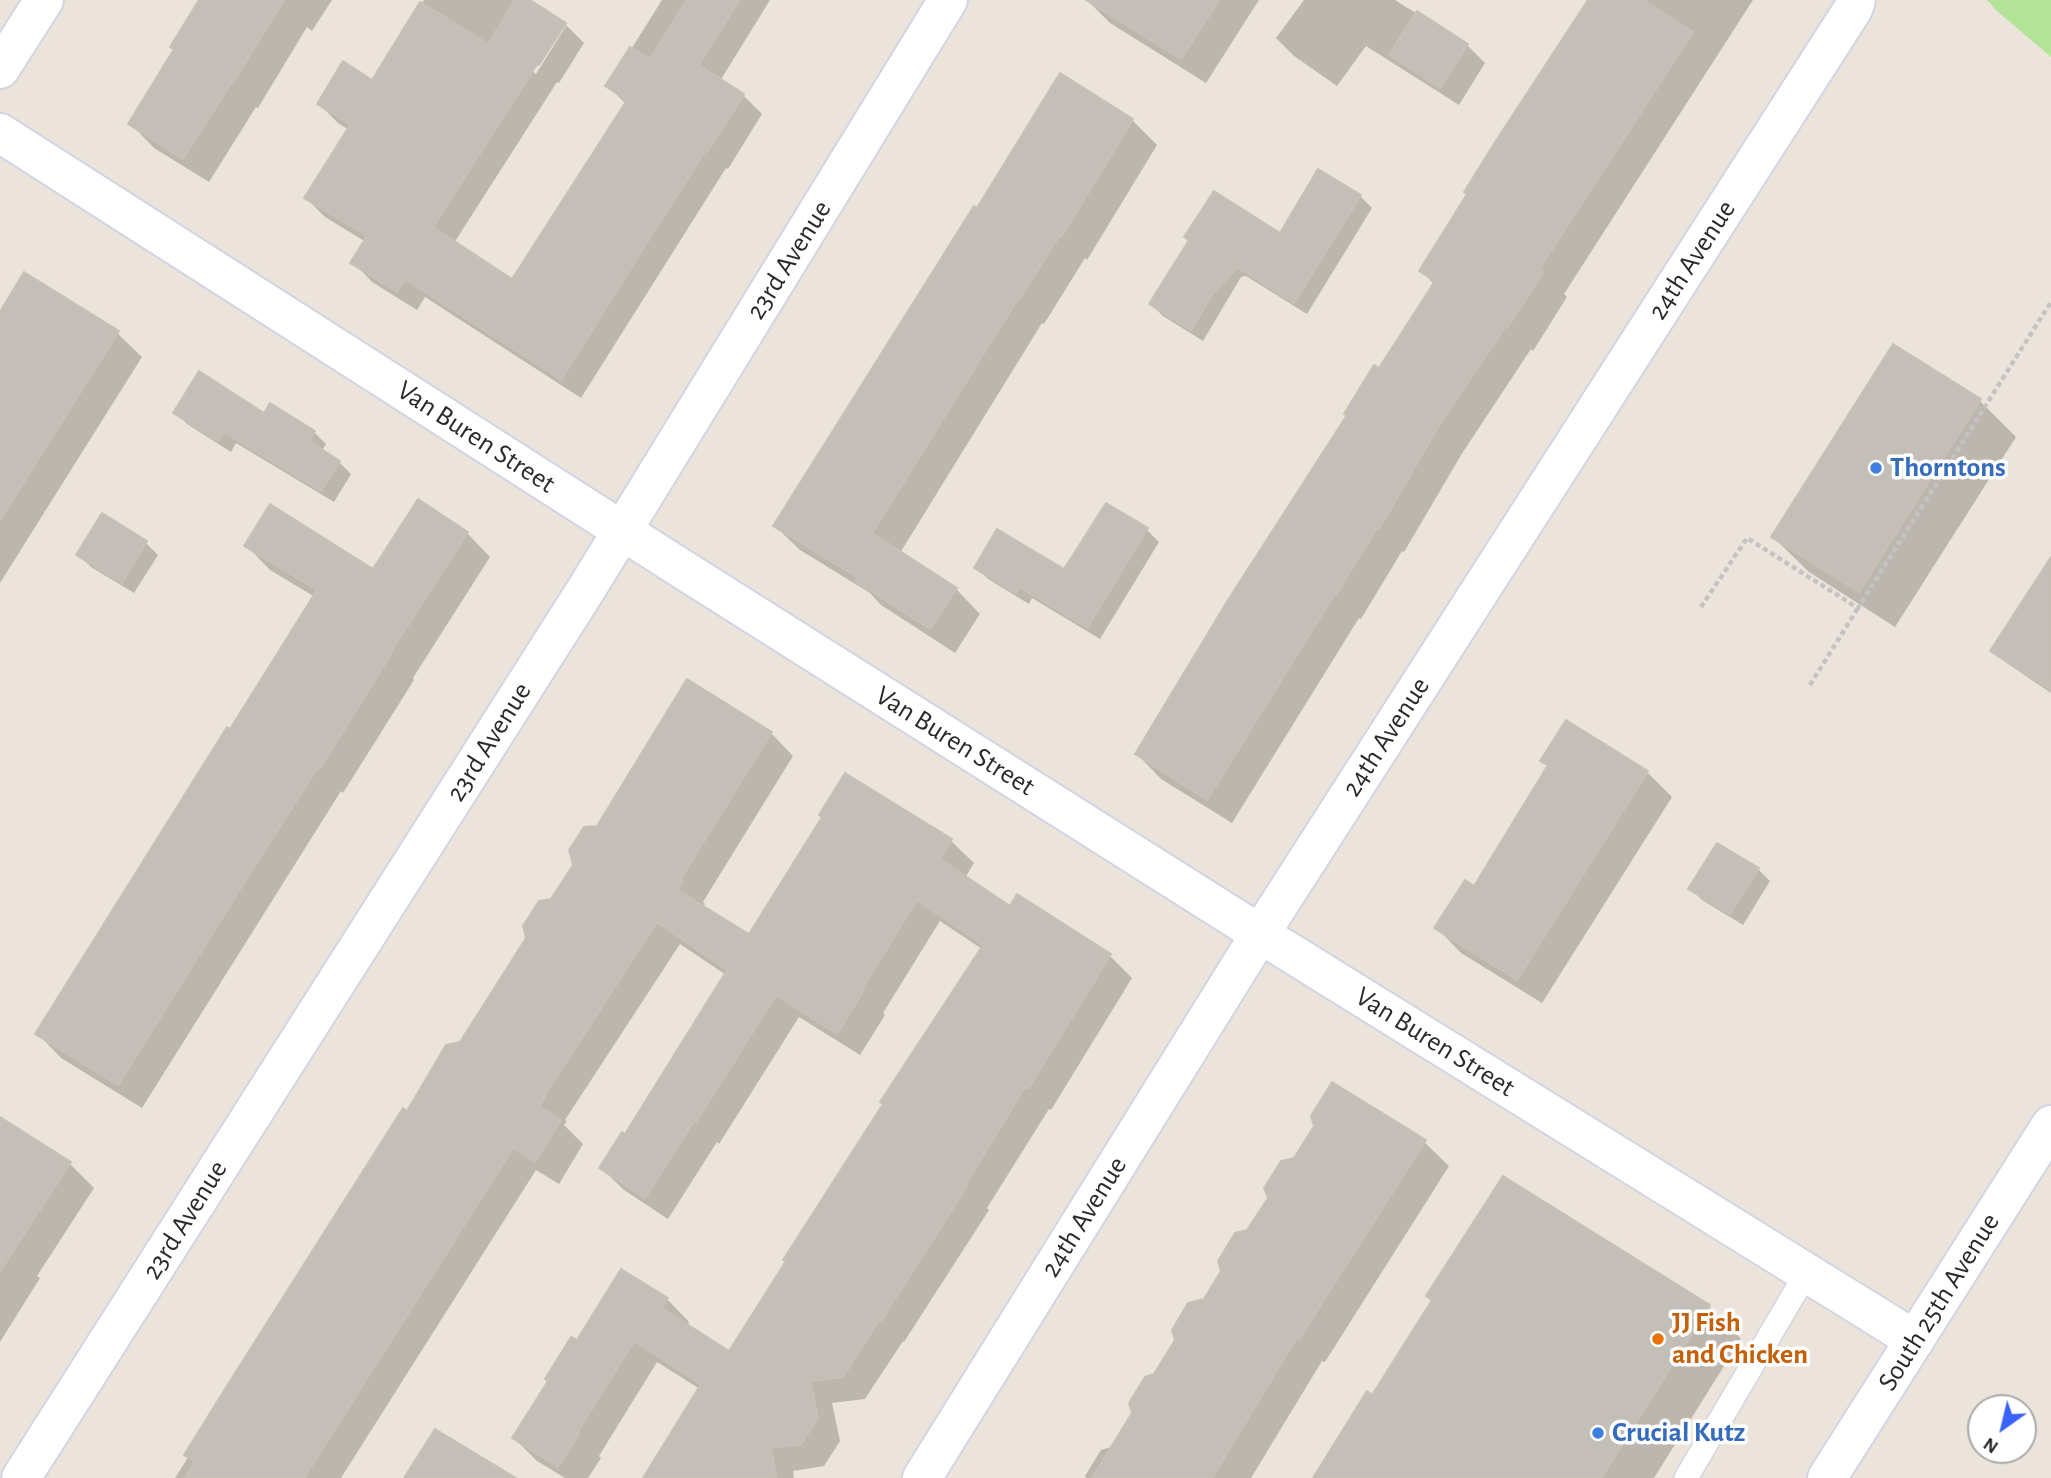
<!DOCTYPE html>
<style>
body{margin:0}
#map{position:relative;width:2051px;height:1478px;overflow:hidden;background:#ece4db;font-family:"Alegreya Sans",sans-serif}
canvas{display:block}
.north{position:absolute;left:1967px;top:1394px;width:70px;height:70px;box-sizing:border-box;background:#fff;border:2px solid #aaa;border-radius:50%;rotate:214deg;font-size:19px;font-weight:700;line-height:28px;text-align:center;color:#2a2a2a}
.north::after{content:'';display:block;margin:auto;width:24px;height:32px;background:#3963fb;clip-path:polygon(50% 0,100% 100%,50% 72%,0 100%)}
</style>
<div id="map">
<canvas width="2051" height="1478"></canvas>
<div class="north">N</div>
</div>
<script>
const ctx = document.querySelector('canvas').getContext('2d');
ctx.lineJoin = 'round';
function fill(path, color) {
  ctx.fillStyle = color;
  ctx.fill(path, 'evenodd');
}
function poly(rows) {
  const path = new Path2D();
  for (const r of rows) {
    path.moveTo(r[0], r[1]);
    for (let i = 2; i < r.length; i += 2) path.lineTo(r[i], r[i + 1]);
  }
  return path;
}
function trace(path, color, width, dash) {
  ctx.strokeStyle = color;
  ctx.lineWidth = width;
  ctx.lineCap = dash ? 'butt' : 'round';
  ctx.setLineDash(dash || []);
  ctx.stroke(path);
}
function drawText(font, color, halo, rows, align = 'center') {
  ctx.font = font + ' "Alegreya Sans",sans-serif';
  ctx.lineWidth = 7;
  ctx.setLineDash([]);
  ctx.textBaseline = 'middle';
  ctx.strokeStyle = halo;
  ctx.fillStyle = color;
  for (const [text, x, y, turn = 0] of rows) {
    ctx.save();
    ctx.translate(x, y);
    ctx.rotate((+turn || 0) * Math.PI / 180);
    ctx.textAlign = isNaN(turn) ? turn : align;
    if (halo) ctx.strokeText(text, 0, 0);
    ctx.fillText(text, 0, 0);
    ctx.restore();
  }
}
const green = poly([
 [1987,0,2051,0,2051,57,1997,11]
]);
const shadow = poly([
 [202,0,332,0,312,31,307,27,258,108,256,107,209,182,154,148,130,123,176,49],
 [424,0,527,0,565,24,584,43,559,83,557,82,454,243,513,281,626,104,608,86,662,0,770,0,720,81,743,95,762,114,728,169,726,168,581,398,425,297,417,310,372,282,353,262,366,242,325,217,306,198,349,130,338,123,319,104,373,82],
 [561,26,566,26,536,74,533,72],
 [1087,0,1259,0,1206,83,1110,23],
 [1304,0,1395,0,1467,45,1485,63,1459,105,1366,46,1337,86,1294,56,1276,38],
 [1590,0,1753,0,1564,294,1567,297,1533,351,1531,349,1463,452,1404,552,1402,551,1361,619,1359,618,1232,823,1161,779,1137,754,1435,285,1421,271],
 [1060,76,1132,120,1157,145,1087,260,1085,258,1044,324,1042,323,900,553,956,589,980,614,955,653,881,605,870,593,800,550,775,526,978,211],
 [1360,196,1372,208,1307,314,1246,276,1241,277,1203,341,1163,316,1151,304,1190,240,1281,236],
 [0,331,117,333,142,357,0,583],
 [1894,346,1980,401,2016,437,1895,627,1809,572,1773,537],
 [271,405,314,432,326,444,322,451,339,462,351,474,334,502,236,443,231,452,187,424,175,412,265,415],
 [103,516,146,543,158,555,134,593,91,567,79,555],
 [1147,530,1159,542,1100,639,1032,598,1029,604,988,579,976,567,1065,571],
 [467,533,490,557,413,678,414,680,343,793,341,791,142,1108,61,1058,38,1034,315,597,270,570,247,546,374,572],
 [2051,560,2051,693,2005,662,1993,650],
 [1567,722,1647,772,1672,797,1542,1003,1461,953,1437,928,1475,888,1549,767,1542,760],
 [771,733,793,756,703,902,705,904,702,908,749,936,823,817,846,776,951,841,974,863,965,878,1010,909,1109,955,1132,978,1051,1110,1049,1109,987,1208,989,1210,904,1342,903,1341,865,1399,832,1403,840,1441,824,1466,793,1471,794,1478,643,1478,700,1389,657,1362,599,1456,601,1458,588,1478,565,1478,537,1461,514,1438,577,1342,667,1299,689,1322,687,1326,730,1353,982,949,940,921,883,1013,885,1015,860,1055,799,1017,719,1144,717,1142,668,1219,624,1190,601,1168,625,1136,726,975,680,944,565,1120,567,1121,564,1125,583,1144,559,1184,536,1170,341,1478,175,1478,408,1114,461,1044,598,827],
 [1758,869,1770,881,1743,925,1702,900,1690,888],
 [0,1119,69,1163,94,1188,37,1276,40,1278,0,1342],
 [1424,1142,1449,1166,1325,1362,1322,1361,1251,1478,1086,1478,1085,1476,1101,1450,1114,1446,1155,1376,1248,1231],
 [1709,1306,1741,1339,1654,1478,1313,1478,1373,1397]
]);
const building = poly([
 [199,0,284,0,232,84,231,83,183,159,128,124,174,49,170,47,199,0],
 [515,0,530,0,566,23,539,65,537,64,433,227,512,279,627,100,605,86,630,47,650,59,687,0,739,0,699,65,744,94,708,151,706,150,641,252,561,380,405,279,397,292,350,263,367,236,304,198,350,125,317,104,343,61,372,80,420,2,488,44,515,0],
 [1086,0,1219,0,1181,59,1086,0],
 [1588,0,1643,0,1693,32,1540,268,1544,271,1508,327,1506,326,1438,427,1379,529,1377,528,1336,595,1334,595,1207,800,1135,754,1228,600,1347,415,1344,414,1374,365,1379,368,1435,281,1419,271,1467,194,1464,192,1499,136,1588,0],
 [1417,11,1468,44,1440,88,1389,55,1417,11],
 [1060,73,1133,119,1062,236,1060,235,1018,301,1017,300,872,533,957,588,930,629,855,581,857,577,773,526,974,206,977,208,1060,73],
 [1318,169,1361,195,1294,303,1237,267,1211,296,1191,330,1149,304,1189,240,1184,237,1214,191,1280,233,1318,169],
 [24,272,119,331,0,520,0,312,24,272],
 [1893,344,1981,399,1859,592,1771,537,1893,344],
 [199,371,264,413,270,403,315,431,309,441,340,461,321,491,224,432,218,441,173,413,199,371],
 [418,499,468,532,390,653,391,654,319,770,317,769,257,862,118,1085,35,1034,227,727,230,729,317,590,244,546,270,504,373,569,418,499],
 [1106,503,1148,528,1087,628,1020,587,1016,593,974,568,997,529,1064,569,1106,503],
 [102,513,147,541,122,583,76,555,102,513],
 [2051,557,2051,690,1990,651,2051,557],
 [687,679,772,732,681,878,683,880,677,890,749,934,822,817,819,815,845,773,952,839,940,859,1010,906,1017,894,1111,954,1028,1089,1025,1087,965,1185,967,1186,881,1321,879,1320,843,1377,810,1381,818,1418,801,1444,771,1448,776,1478,643,1478,701,1384,634,1341,577,1433,579,1434,558,1467,512,1438,548,1381,545,1379,571,1337,577,1340,621,1269,668,1298,662,1308,729,1351,786,1261,783,1260,883,1104,880,1102,983,945,917,900,861,990,863,991,837,1034,776,995,696,1122,694,1121,645,1198,599,1168,622,1132,625,1134,727,970,657,922,544,1096,545,1097,539,1106,561,1120,535,1162,513,1148,304,1478,184,1478,195,1462,184,1455,230,1381,403,1108,407,1111,446,1045,460,1042,526,938,523,926,539,901,551,899,573,865,569,850,584,827,597,826,687,679],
 [1566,720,1648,771,1517,980,1434,928,1465,880,1474,886,1548,765,1540,761,1566,720],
 [1717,843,1759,868,1730,914,1688,889,1717,843],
 [1332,1082,1426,1140,1299,1339,1297,1337,1212,1478,1092,1478,1132,1413,1129,1403,1145,1377,1154,1374,1175,1340,1172,1330,1188,1303,1204,1299,1221,1271,1218,1261,1235,1233,1247,1230,1268,1198,1264,1188,1281,1161,1294,1158,1314,1126,1311,1116,1332,1082],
 [0,1117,71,1162,0,1271,0,1117],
 [1503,1176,1710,1305,1601,1478,1313,1478,1367,1391,1372,1395,1432,1300,1426,1296,1503,1176],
 [435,1429,516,1478,404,1478,435,1429]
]);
const path = poly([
 [1701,607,1747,538,1858,608,2051,302],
 [1810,685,1858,608]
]);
const service = poly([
 [1686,1478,1807,1272]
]);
const minor = poly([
 [0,69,44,0],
 [0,133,679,567,1260,934,1915,1340],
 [21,1478,587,588,948,0],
 [922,1478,1260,934,1853,9,1856,0]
]);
const secondary = poly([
 [1827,1478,2051,1125]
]);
const markers = [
 [1876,468,7,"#3f7fe0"],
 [1658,1339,7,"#e8710a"],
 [1598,1433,7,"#3f7fe0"]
];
const streetNames = [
 ["23rd Avenue",789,260,-58],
 ["24th Avenue",1692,260,-57],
 ["Van Buren Street",476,437,33],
 ["24th Avenue",1386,737,-57],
 ["Van Buren Street",955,741,32],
 ["23rd Avenue",489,742,-58],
 ["Van Buren Street",1435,1042,32],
 ["24th Avenue",1084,1217,-58],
 ["23rd Avenue",185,1220,-58],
 ["South 25th Avenue",1939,1302,-58]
];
const shopNames = [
 ["Thorntons",1890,468],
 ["Crucial Kutz",1612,1433]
];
const foodNames = [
 ["JJ Fish",1672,1323],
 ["and Chicken",1672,1355]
];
fill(green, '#b3e397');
fill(shadow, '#0003');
fill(building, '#c4beb8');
trace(building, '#c7c0b5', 2);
trace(service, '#d1d5e3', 26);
trace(minor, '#d1d5e3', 42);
trace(secondary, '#d1d5e3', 42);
trace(path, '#c3c3c3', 4.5, [5, 3.5]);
trace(service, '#fff', 23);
trace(minor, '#fff', 38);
trace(secondary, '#fff', 38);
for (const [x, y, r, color] of markers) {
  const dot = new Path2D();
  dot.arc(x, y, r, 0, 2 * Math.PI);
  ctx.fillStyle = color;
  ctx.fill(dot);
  trace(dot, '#fff', 2.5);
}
drawText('28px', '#2a2a2a', '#fff', streetNames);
drawText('bold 28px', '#366cbe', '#fff', shopNames, 'left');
drawText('bold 28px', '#c56008', '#fff', foodNames, 'left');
</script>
